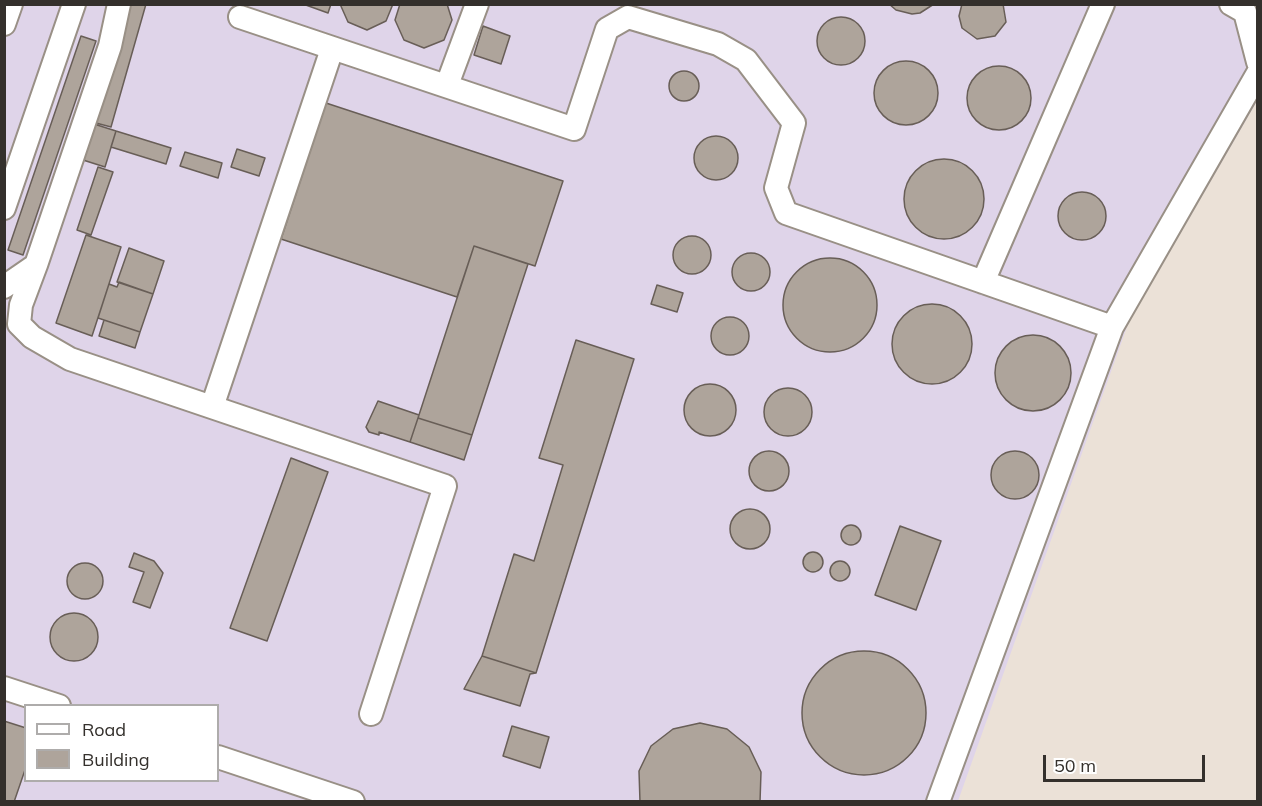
<!DOCTYPE html>
<style>
body{margin:0}
#map{position:relative;width:1262px;height:806px;overflow:hidden;background:#ebe1d7;font-family:Mulish,sans-serif}
canvas{display:block}
.frame{position:absolute;inset:0;border:6px solid #34302c;pointer-events:none}
.legend{position:absolute;left:24px;top:704px;width:195px;height:78px;box-sizing:border-box;background:#fff;border:2px solid #aeacab;margin:0;padding:8px 10px;list-style:none;font-size:18px;color:#34302c}
.legend li{display:flex;align-items:center;gap:12px;height:30px}
.legend b{width:30px;border:2px solid #aeacab}
.scale{position:absolute;left:1043px;top:755px;width:162px;height:27px;box-sizing:border-box;border:3px solid #34302c;border-top:0;padding-left:8px;font-size:18px;line-height:21px;white-space:nowrap;color:#34302c;-webkit-text-stroke:4px #fff;paint-order:stroke}
</style>
<div id="map">
<canvas width="1262" height="806"></canvas>
<div class="frame"></div>
<ul class="legend">
<li><b style="height:8px;background:#fff"></b>Road</li>
<li><b style="height:16px;background:#aea49b"></b>Building</li>
</ul>
<div class="scale">50 m</div>
</div>
<script>
const ctx = document.querySelector('canvas').getContext('2d');
ctx.lineJoin = 'round';
function fill(path, color) {
  ctx.fillStyle = color;
  ctx.fill(path, 'evenodd');
}
function poly(rows) {
  const path = new Path2D();
  for (const r of rows) {
    if (r.length === 3) {
      path.moveTo(r[0] + r[2], r[1]);
      path.arc(r[0], r[1], r[2], 0, 2 * Math.PI);
      continue;
    }
    path.moveTo(r[0], r[1]);
    for (let i = 2; i < r.length; i += 2) path.lineTo(r[i], r[i + 1]);
  }
  return path;
}
function trace(path, color, width, dash) {
  ctx.strokeStyle = color;
  ctx.lineWidth = width;
  ctx.lineCap = dash ? 'butt' : 'round';
  ctx.setLineDash(dash || []);
  ctx.stroke(path);
}
const industrial = poly([
 [5,5,1257,5,1257,101,1128,324,958,801,5,802],
 [26,706,218,706,218,780,26,780]
]);
const building = poly([
 [130,4,146,4,111,127,96,123,130,4],
 [303,4,331,4,328,13,303,4],
 [340,4,393,4,386,21,367,30,348,22,340,4],
 [400,4,447,4,452,20,444,40,424,48,404,40,395,20,400,4],
 [934,4,920,13,912,14,896,10,889,4,934,4],
 [1003,4,1006,22,995,36,977,39,962,28,959,16,962,4,1003,4],
 [841,41,24],
 [483,26,510,36,501,64,474,55,483,26],
 [81,36,96,41,23,255,8,250,81,36],
 [906,93,32],
 [999,98,32],
 [684,86,15],
 [326,103,563,181,535,266,474,246,457,297,281,239,326,103],
 [94,124,116,131,105,167,83,160,94,124],
 [116,131,171,148,166,164,111,147,116,131],
 [716,158,22],
 [237,149,265,158,259,176,231,167,237,149],
 [185,152,222,163,218,178,180,166,185,152],
 [944,199,40],
 [98,167,113,172,91,235,77,230,98,167],
 [1082,216,24],
 [86,235,121,247,92,336,56,323,86,235],
 [692,255,19],
 [474,246,528,264,472,435,418,418,474,246],
 [129,248,164,261,153,294,117,282,129,248],
 [751,272,19],
 [830,305,47],
 [119,282,153,294,140,332,98,318,109,284,117,287,119,282],
 [657,285,683,293,677,312,651,304,657,285],
 [932,344,40],
 [730,336,19],
 [104,320,140,332,135,348,99,336,104,320],
 [1033,373,38],
 [576,340,634,359,536,673,482,656,514,554,534,561,563,465,539,458,576,340],
 [710,410,26],
 [788,412,24],
 [378,401,419,415,410,442,379,432,379,435,369,432,366,427,378,401],
 [418,418,472,435,464,460,410,442,418,418],
 [769,471,20],
 [1015,475,24],
 [291,458,328,472,267,641,230,628,291,458],
 [750,529,20],
 [851,535,10],
 [900,526,941,541,916,610,875,595,900,526],
 [813,562,10],
 [134,553,154,561,163,573,150,608,133,602,144,572,129,567,134,553],
 [840,571,10],
 [85,581,18],
 [74,637,24],
 [864,713,62],
 [482,656,536,673,530,674,520,706,464,689,482,656],
 [4,721,26,728,26,767,14,802,4,802,4,721],
 [700,723,727,729,749,747,761,772,760,802,640,802,639,771,651,746,673,729,700,723],
 [512,726,549,737,540,768,503,756,512,726]
]);
const minor = poly([
 [1231,4,1245,12,1258,62],
 [240,17,574,129,607,29,628,17,718,44,746,60,794,123,776,188,786,213,1112,327,1258,73],
 [4,24,11,4],
 [447,85,477,4],
 [4,208,74,4],
 [36,265,21,305,19,324,32,337,70,359,445,486,371,714],
 [983,282,1103,4],
 [4,287,36,265,110,46,119,4],
 [212,407,332,49],
 [4,688,59,706],
 [218,757,353,802],
 [938,802,1112,327]
]);
fill(industrial, '#dfd4e9');
fill(building, '#aea49b');
trace(building, '#685e57', 1.5);
trace(minor, '#999086', 26);
trace(minor, '#fff', 22);
</script>
